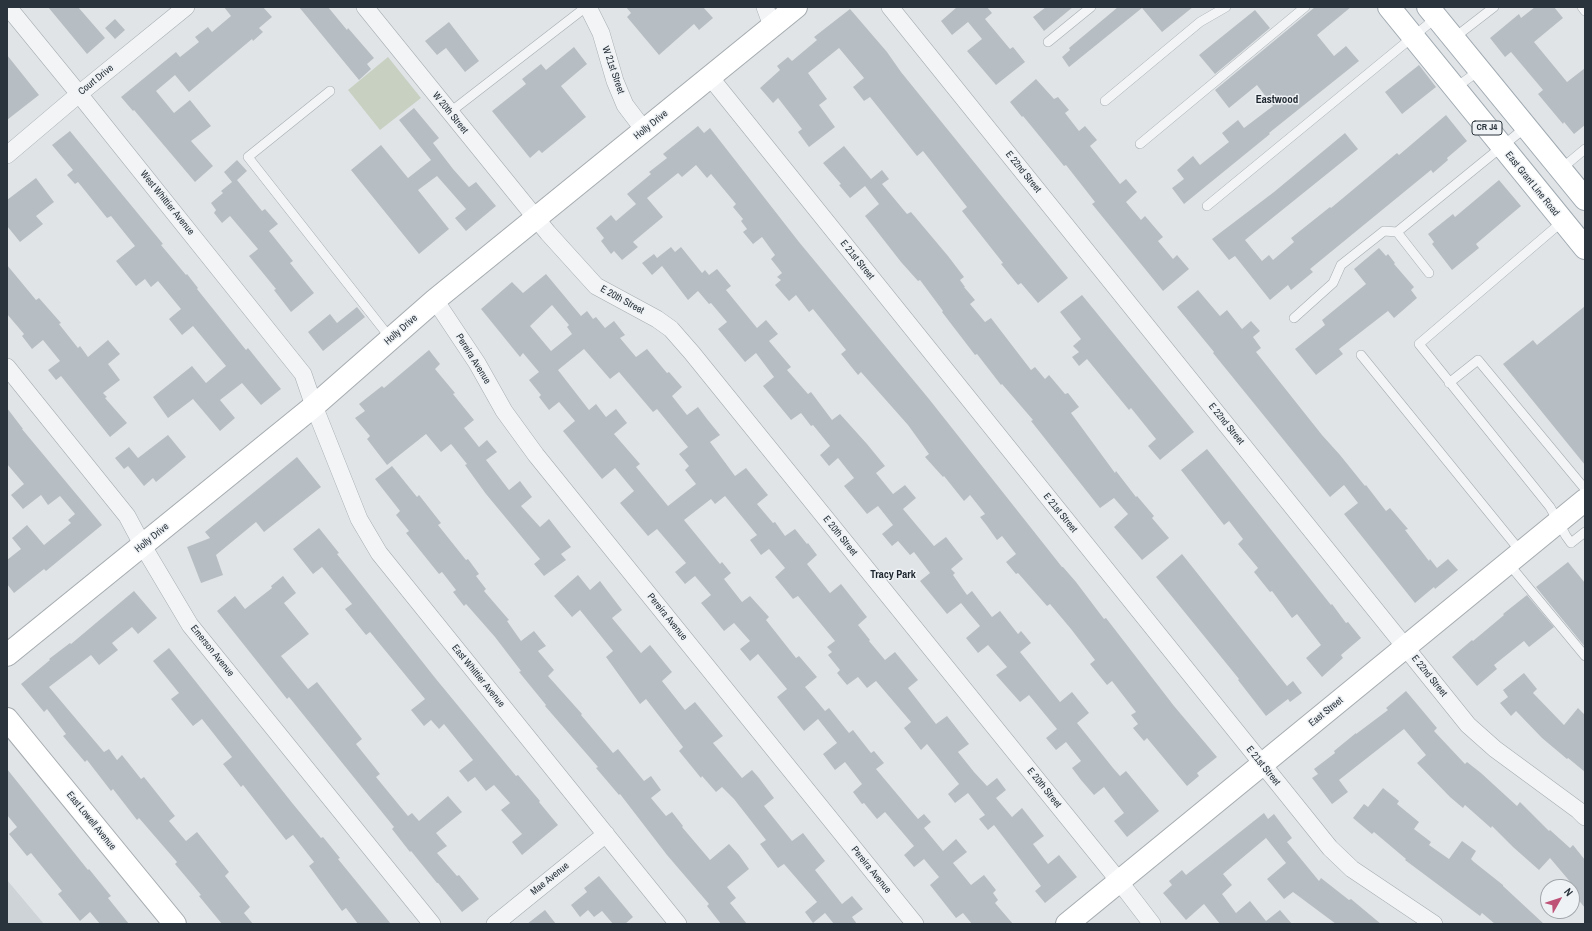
<!DOCTYPE html>
<style>
body{margin:0}
#map{position:relative;width:1592px;height:931px;overflow:hidden;background:#e0e4e7;font-family:"Archivo Narrow",sans-serif}
canvas{display:block}
.frame{position:absolute;inset:0;border:8px solid #2a343c;pointer-events:none}
.north{position:absolute;left:1540px;top:879px;width:40px;height:40px;box-sizing:border-box;background:#eff2f5;border:1px solid #a0a6ab;border-radius:50%;rotate:51deg;font-size:11px;font-weight:700;line-height:16px;text-align:center;color:#2a343c}
.north::after{content:'';display:block;margin:auto;width:14px;height:18px;background:#be5377;clip-path:polygon(50% 0,100% 100%,50% 72%,0 100%)}
</style>
<div id="map">
<canvas width="1592" height="931"></canvas>
<div class="frame"></div>
<div class="north">N</div>
</div>
<script>
const ctx = document.querySelector('canvas').getContext('2d');
ctx.lineJoin = 'round';
function fill(path, color) {
  ctx.fillStyle = color;
  ctx.fill(path, 'evenodd');
}
function poly(rows) {
  const path = new Path2D();
  for (const r of rows) {
    path.moveTo(r[0], r[1]);
    for (let i = 2; i < r.length; i += 2) path.lineTo(r[i], r[i + 1]);
  }
  return path;
}
function trace(path, color, width, dash) {
  ctx.strokeStyle = color;
  ctx.lineWidth = width;
  ctx.lineCap = dash ? 'butt' : 'round';
  ctx.setLineDash(dash || []);
  ctx.stroke(path);
}
function drawText(font, color, halo, rows, align = 'center') {
  ctx.font = font + ' "Archivo Narrow",sans-serif';
  ctx.lineWidth = 3;
  ctx.setLineDash([]);
  ctx.textBaseline = 'middle';
  ctx.strokeStyle = halo;
  ctx.fillStyle = color;
  for (const [text, x, y, turn = 0] of rows) {
    ctx.save();
    ctx.translate(x, y);
    ctx.rotate((+turn || 0) * Math.PI / 180);
    ctx.textAlign = isNaN(turn) ? turn : align;
    if (halo) ctx.strokeText(text, 0, 0);
    ctx.fillText(text, 0, 0);
    ctx.restore();
  }
}
const built = poly([
 [7,880,44,924,7,924]
]);
const green = poly([
 [388,57,421,98,380,130,348,90]
]);
const building = poly([
 [48,7,78,7,105,38,87,54],
 [224,7,263,7,272,17,259,28,263,32,253,41,252,39,189,92,175,75,156,91,174,113,190,100,211,126,191,141,213,166,195,182,134,110,133,111,121,97,176,52,180,57,199,42,195,37,208,27,212,32,231,16],
 [299,7,328,7,347,30,348,28,374,58,367,64,371,69,359,80],
 [626,7,703,7,713,18,699,30,694,24,659,55,627,17,631,13],
 [957,7,987,7,992,13,985,19,1010,49,1013,47,1025,62,996,85,967,51,982,39,968,22,952,35,941,21],
 [1046,7,1073,7,1044,31,1033,17],
 [1118,7,1193,7,1162,32,1142,8,1069,67,1062,57,1070,50,1069,48],
 [1315,7,1351,7,1317,35,1334,56,1346,46,1359,61,1269,133,1270,134,1184,204,1172,188,1184,179,1177,170,1193,156,1200,165,1229,142,1222,133,1238,120,1244,128,1273,106,1257,85,1229,108,1215,90],
 [1535,7,1554,7,1563,18,1534,42,1567,82,1585,68,1585,125,1574,134,1564,122,1563,124,1538,94,1543,90,1511,52,1505,57,1490,38,1519,14,1521,18],
 [850,9,887,52,901,72,1068,278,1038,303,1021,283,1018,285,1001,264,1003,263,962,211,967,207,923,151,917,156,870,97,864,101,853,87,864,78,839,48,808,73,827,99,819,105,835,127,809,147,798,132,802,129,778,98,773,103,760,88,780,70,777,66,788,57,792,61,817,40,814,37],
 [1255,10,1270,28,1215,74,1199,55],
 [115,19,125,30,115,39,105,28],
 [449,22,479,61,465,72,446,48,437,55,425,41],
 [574,47,587,64,561,86,586,117,542,153,539,150,530,158,492,111,526,84,522,79,541,64,546,70],
 [7,55,39,95,7,120],
 [1419,65,1436,87,1402,114,1385,92],
 [1036,79,1054,99,1058,97,1069,110,1065,113,1079,131,1085,126,1097,140,1090,146,1120,184,1126,179,1137,192,1126,202,1141,220,1145,216,1163,237,1158,241,1173,259,1177,255,1189,269,1163,291,1092,204,1095,202,1066,165,1064,166,1023,116,1022,117,1010,102],
 [414,108,439,138,433,143,453,169,469,187,476,182,496,206,466,231,455,218,466,209,437,176,418,190,449,229,419,254,351,170,381,145,408,178,431,160,399,120],
 [1446,115,1467,141,1447,158,1448,160,1433,173,1431,170,1310,269,1313,272,1291,290,1288,285,1270,300,1235,256,1229,260,1212,239,1274,192,1345,133,1358,149,1245,240,1262,261,1269,255,1273,260,1294,242,1291,238,1330,207,1331,208,1397,153,1399,155],
 [698,126,704,133,710,128,799,242,929,399,1062,567,1063,567,1076,582,1104,619,1106,618,1174,706,1217,757,1197,773,1199,776,1187,786,1147,738,1144,741,1133,728,1138,724,1131,715,1136,712,1112,681,1107,685,1090,664,1095,660,1071,629,1050,604,1047,606,1018,573,1016,574,1006,562,1016,554,1002,536,997,540,987,526,980,517,985,514,970,495,964,501,944,476,943,477,925,457,929,454,908,425,861,372,858,375,841,354,846,350,813,309,809,312,796,295,789,301,775,285,781,280,777,277,782,273,771,259,775,255,762,237,753,244,743,232,747,229,741,221,743,219,733,207,736,204,711,174,707,178,696,165,682,177,678,173,647,198,663,217,633,242,638,247,622,260,614,251,611,254,601,241,604,238,596,228,611,215,616,221,636,204,627,194,651,174,649,172,667,158,663,154],
 [70,131,163,244,161,245,186,275,187,274,198,288,197,289,246,350,248,348,281,389,261,405,242,383,220,400,235,418,220,431,193,399,168,418,153,397,192,366,206,383,226,366,193,326,182,335,169,319,181,309,158,281,151,287,145,279,136,286,116,261,135,246,111,216,107,218,78,182,75,184,67,175,73,170,52,145],
 [844,146,871,179,882,170,889,179,882,184,907,214,911,212,948,256,964,277,960,280,965,287,964,287,975,300,970,304,985,322,991,318,1031,370,1035,367,1045,379,1049,375,1065,394,1068,393,1079,407,1071,413,1115,473,1116,471,1136,497,1137,496,1154,516,1152,518,1169,538,1142,560,1114,527,1128,514,1114,498,1100,508,1031,421,1033,420,1002,384,1001,385,977,354,975,355,942,312,943,311,920,280,918,281,901,262,865,216,879,204,865,186,850,198,839,185,841,184,823,163],
 [237,160,247,171,237,180,262,211,265,209,278,224,269,231,293,261,290,263,314,293,291,312,274,290,276,289,249,256,258,249,230,216,222,223,214,213,216,210,211,203,223,193,221,191,232,182,224,172],
 [36,178,54,202,36,216,43,224,20,242,7,226,7,200],
 [1499,180,1521,206,1476,244,1479,248,1452,270,1432,244,1434,242,1428,234,1453,214,1455,217],
 [671,247,675,252,681,247,702,273,705,270,709,275,717,269,731,286,726,290,757,328,766,320,778,334,769,341,791,367,787,370,808,394,811,392,832,420,840,414,867,444,885,466,876,473,893,494,905,485,916,498,903,509,934,546,946,537,963,559,951,569,955,573,953,575,967,595,972,591,992,617,1000,611,1018,634,1021,631,1031,643,1020,652,1060,702,1072,692,1089,713,1077,723,1113,768,1120,776,1126,771,1159,811,1127,837,1114,821,1124,813,1104,787,1094,795,1081,780,1072,768,1081,761,1066,742,1056,750,1046,738,1057,729,1029,695,1020,702,996,675,1007,667,988,645,978,653,966,638,980,626,969,613,961,603,947,614,920,581,930,573,914,552,910,555,898,541,892,546,882,534,893,525,878,506,867,514,844,486,854,478,838,458,829,466,820,455,830,446,813,425,811,426,801,413,791,420,763,386,774,377,756,353,745,362,718,329,727,322,711,303,709,304,698,291,688,300,662,266,652,275,642,263,654,254,657,258],
 [1379,248,1386,256,1388,254,1395,263,1394,264,1414,287,1411,290,1417,298,1394,318,1388,311,1339,349,1343,354,1316,375,1295,349,1325,325,1322,320,1366,284,1354,269],
 [7,265,36,300,39,298,61,323,59,324,78,348,80,346,88,357,108,340,120,354,108,364,120,380,103,393,107,397,105,398,127,423,110,437,61,376,56,380,48,370,60,361,43,340,32,349,22,336,24,334,7,314],
 [546,274,581,316,587,311,593,319,596,317,605,328,614,321,625,335,620,338,636,357,647,349,667,373,669,372,682,387,672,396,687,415,698,407,707,419,720,435,710,442,735,476,746,468,768,495,757,504,773,523,775,522,785,536,795,529,807,544,808,543,817,555,807,564,830,593,841,584,867,617,858,625,870,640,869,641,885,660,895,652,918,680,908,688,936,724,947,716,969,744,958,752,974,772,987,786,997,778,1006,790,996,798,1012,817,1022,808,1044,836,1033,844,1048,864,1059,855,1077,877,1045,903,1035,891,1041,886,994,825,988,830,979,819,985,815,968,793,955,803,948,794,959,784,927,744,921,750,904,728,911,722,876,681,867,688,858,677,847,685,837,673,840,670,828,655,832,652,827,647,835,641,798,596,793,599,775,577,785,568,769,549,761,555,750,540,757,535,725,496,715,504,711,499,684,520,720,564,722,562,731,573,724,579,742,602,750,596,769,617,766,620,796,658,799,656,817,677,805,687,825,711,829,708,849,733,853,730,871,753,874,751,884,763,876,769,918,819,924,814,931,822,924,828,943,851,956,839,967,852,953,863,971,885,984,875,996,890,993,893,998,900,995,903,1013,924,972,924,963,913,956,918,930,885,939,877,924,859,914,867,904,855,914,846,885,812,877,819,864,803,862,804,853,792,862,784,845,762,835,770,823,754,837,743,818,719,804,731,792,716,777,697,787,689,758,654,750,661,740,649,750,641,734,623,724,631,711,615,701,603,711,595,695,576,685,584,675,572,686,563,657,529,648,536,620,503,634,491,615,468,602,479,563,431,575,421,559,402,549,410,539,397,541,395,529,380,539,372,523,353,520,357,481,309,512,282,523,293],
 [552,305,569,325,567,327,572,334,551,351,530,326],
 [584,349,610,379,619,372,653,412,657,409,688,447,679,454,689,466,685,470,696,484,668,506,636,467,640,464,614,434,627,423,616,409,606,417,596,404,589,410,558,370],
 [1198,290,1220,316,1227,310,1242,329,1251,321,1260,331,1253,337,1261,348,1256,352,1322,435,1340,455,1365,486,1366,485,1386,511,1390,508,1408,529,1405,530,1429,561,1430,559,1437,568,1448,559,1458,570,1435,589,1434,587,1415,603,1344,514,1358,503,1344,485,1330,497,1213,353,1214,352,1177,307],
 [1082,295,1194,432,1160,460,1148,446,1156,439,1131,408,1129,410,1087,359,1079,366,1072,357,1079,352,1073,346,1081,339,1060,312],
 [1585,306,1585,465,1503,364,1533,340,1537,345],
 [357,307,365,317,323,351,308,332,330,314,337,323],
 [429,350,440,364,435,369,455,393,453,394,474,420,464,428,479,447,487,440,497,452,486,460,509,490,520,481,532,497,521,506,540,527,549,519,571,547,561,554,566,560,544,576,534,564,540,559,486,494,465,465,467,464,451,444,441,452,426,434,387,465,367,439,370,436,355,418,365,411,359,404,382,386,384,388],
 [7,408,23,429,22,429,102,525,46,571,44,569,14,593,7,584,7,560,21,549,12,538,27,525,44,545,71,523,68,520,75,514,60,496,48,505,41,495,23,509,11,495,24,484,7,464],
 [168,435,186,457,156,482,153,478,144,486,128,466,124,469,115,458,129,447,138,458],
 [1207,449,1331,605,1332,604,1346,623,1348,622,1361,638,1341,655,1343,658,1322,677,1306,658,1321,645,1297,614,1292,618,1272,591,1270,592,1254,572,1258,568,1238,544,1243,539,1229,521,1224,525,1181,470],
 [297,457,321,487,264,532,256,522,216,555,223,575,201,583,187,547,210,538,205,532],
 [392,466,417,497,419,495,441,523,438,525,466,560,468,559,479,574,476,576,486,589,484,591,509,620,507,621,521,641,534,631,546,646,538,651,554,670,548,676,582,714,581,715,613,753,618,749,644,781,651,776,661,790,651,798,666,816,672,812,683,826,682,827,710,860,729,844,739,855,749,869,727,887,736,898,730,903,747,924,721,924,707,906,709,904,667,855,620,794,619,795,596,768,598,767,545,706,546,705,519,672,521,671,495,637,466,604,464,606,453,592,456,590,442,572,439,574,406,533,409,531,396,515,400,511,375,479],
 [319,528,339,553,337,554,436,679,516,776,518,775,540,801,539,802,558,825,522,855,512,842,522,834,501,810,510,803,494,785,486,791,475,777,468,782,459,771,473,760,444,724,439,729,431,720,424,726,411,710,425,699,370,632,366,635,345,609,352,604,322,567,313,574,293,549],
 [1182,554,1287,686,1293,681,1302,693,1290,702,1288,699,1266,716,1238,680,1239,679,1156,577],
 [1568,562,1585,583,1585,647,1536,587],
 [578,575,590,590,600,581,606,589,622,610,612,618,641,653,650,645,672,672,662,681,685,710,695,702,723,736,713,743,742,778,752,770,759,778,774,798,764,806,792,841,803,833,825,861,815,870,842,904,852,896,863,909,852,917,857,924,834,924,825,913,813,923,805,912,817,902,784,864,778,868,760,844,766,840,734,799,722,787,716,792,702,776,701,778,679,751,683,747,646,699,640,704,606,657,613,651,580,610,572,617,554,596],
 [283,576,296,593,284,603,309,634,281,656,308,689,317,682,362,739,356,744,380,774,376,777,408,816,412,813,419,821,448,796,462,812,436,833,447,846,437,853,457,876,459,875,479,899,462,912,438,883,437,883,411,851,410,852,392,829,394,827,289,697,287,699,217,611,235,596,245,609,272,588,271,586],
 [134,591,157,618,138,634,132,627,112,643,118,650,99,665,91,655,49,687,104,752,109,749,117,760,122,755,141,779,144,777,175,816,169,821,186,841,197,832,229,872,225,876,250,907,244,913,253,924,222,924,199,896,201,895,175,864,177,862,139,818,137,820,113,789,111,791,87,760,85,762,63,736,66,734,47,709,44,712,21,684,50,660,49,659,70,643,71,644],
 [1527,595,1554,627,1529,647,1524,641,1494,665,1497,669,1477,686,1452,657,1472,640,1473,641,1504,615,1503,614],
 [169,648,293,804,321,838,323,837,340,858,338,859,391,924,358,924,346,908,342,911,309,866,314,862,293,835,286,840,243,785,241,787,223,764,232,757,202,719,193,726,171,699,179,693,153,661],
 [1524,673,1537,689,1533,693,1564,725,1578,708,1585,715,1585,772,1568,758,1567,759,1542,738,1516,711,1511,716,1500,703,1508,697,1503,690],
 [1406,691,1437,728,1434,731,1465,764,1467,762,1481,773,1517,806,1520,802,1549,831,1550,830,1570,848,1573,845,1585,860,1585,908,1572,892,1572,884,1550,858,1539,870,1513,847,1492,826,1491,828,1465,805,1463,808,1450,797,1417,763,1426,755,1404,729,1339,780,1348,792,1332,804,1312,778,1318,774,1314,769,1335,753,1334,751,1356,733,1356,734,1388,710,1386,708],
 [7,769,88,870,89,869,111,896,108,898,129,924,100,924,90,912,80,921,58,894,62,891,31,853,27,856,9,834,17,827,7,815],
 [1383,788,1399,801,1397,804,1419,822,1414,829,1431,842,1429,845,1449,859,1462,841,1476,851,1471,859,1474,862,1503,885,1503,886,1544,924,1495,924,1482,913,1480,916,1405,860,1406,859,1374,832,1372,834,1353,818,1364,804,1368,807],
 [1264,813,1268,819,1274,814,1292,838,1287,842,1319,881,1321,878,1349,900,1351,899,1381,924,1336,924,1293,892,1284,899,1267,879,1286,863,1266,838,1223,874,1232,885,1222,894,1236,913,1250,901,1266,921,1280,910,1292,924,1220,924,1204,904,1186,920,1163,893,1172,885,1169,881,1182,870,1186,875],
 [599,876,633,917,625,924,613,924,602,911,594,917,588,910,580,917,571,905,587,892,584,888],
 [545,910,556,924,527,924]
]);
const lane = poly([
 [1582,7,1585,11],
 [1454,38,1494,7],
 [1048,42,1091,7],
 [1455,88,1480,70],
 [330,91,248,157,391,339],
 [1105,101,1200,22,1226,7],
 [449,113,586,7],
 [1140,144,1305,7],
 [1561,169,1585,149],
 [1207,206,1437,17],
 [1563,221,1419,344,1550,507,1566,536,1571,543,1585,532],
 [1397,232,1429,273],
 [1294,318,1333,283,1341,265,1384,231,1397,232,1526,127],
 [1361,355,1521,552],
 [1449,383,1478,360,1585,489],
 [1508,563,1585,656]
]);
const street = poly([
 [8,7,79,94,303,374,314,406,359,519,379,553,678,924],
 [365,7,548,233,596,286,657,319,671,329,692,353,1119,881,1152,924],
 [588,7,601,33,615,81,625,105,644,130],
 [765,7,772,26],
 [890,7,1468,725,1495,749,1578,810,1585,817],
 [710,77,1330,848,1352,869,1434,924],
 [7,155,79,94,186,7],
 [435,300,477,363,504,411,536,455,915,924],
 [7,367,127,516,143,546,190,625,432,924],
 [495,924,606,834]
]);
const secondary = poly([
 [7,655,314,406,435,300,796,7],
 [7,719,175,924],
 [1067,924,1585,500]
]);
const primary = poly([
 [1389,7,1585,248],
 [1428,7,1585,199]
]);
const shields = [
 [1487,128,30]
];
const shieldNames = [
 ["CR J4",1487,128]
];
const streetNames = [
 ["W 21st Street",613,70,71],
 ["Court Drive",96,80,-39],
 ["W 20th Street",450,113,51],
 ["Holly Drive",651,125,-39],
 ["E 22nd Street",1023,172,51],
 ["East Grant Line Road",1532,184,51],
 ["West Whittier Avenue",167,203,51],
 ["E 21st Street",857,260,51],
 ["E 20th Street",622,300,29],
 ["Holly Drive",401,330,-41],
 ["Pereira Avenue",473,359,58],
 ["E 22nd Street",1226,424,51],
 ["E 21st Street",1060,513,51],
 ["E 20th Street",840,536,51],
 ["Holly Drive",152,538,-39],
 ["Pereira Avenue",667,617,51],
 ["Emerson Avenue",212,651,51],
 ["East Whittier Avenue",478,676,51],
 ["E 22nd Street",1429,676,51],
 ["East Street",1326,712,-39],
 ["E 21st Street",1263,766,51],
 ["E 20th Street",1044,788,51],
 ["East Lowell Avenue",91,821,51],
 ["Pereira Avenue",871,870,51],
 ["Mae Avenue",550,879,-39]
];
const neighbourhoodNames = [
 ["Eastwood",1277,100],
 ["Tracy Park",893,575]
];
fill(built, '#ced3d8');
fill(green, '#c8d0c2');
fill(building, '#b7bec3');
trace(lane, '#a6acb0', 10);
trace(street, '#a6acb0', 18);
trace(secondary, '#a6acb0', 24);
trace(primary, '#a0aab1', 24);
trace(lane, '#f2f4f6', 9);
trace(street, '#f2f4f6', 17);
trace(secondary, '#fff', 22);
trace(primary, '#fff', 22);
for (const [x, y, w] of shields) {
  const box = new Path2D();
  box.roundRect(x - w / 2, y - 7, w, 14, 3);
  ctx.fillStyle = '#eff2f5';
  ctx.fill(box);
  trace(box, '#2a343c', 1);
}
drawText('bold 9px', '#2a343c', null, shieldNames);
drawText('10px', '#2a343c', '#eff2f5', streetNames);
drawText('bold 11px', '#1c252d', '#eff2f5', neighbourhoodNames);
</script>
